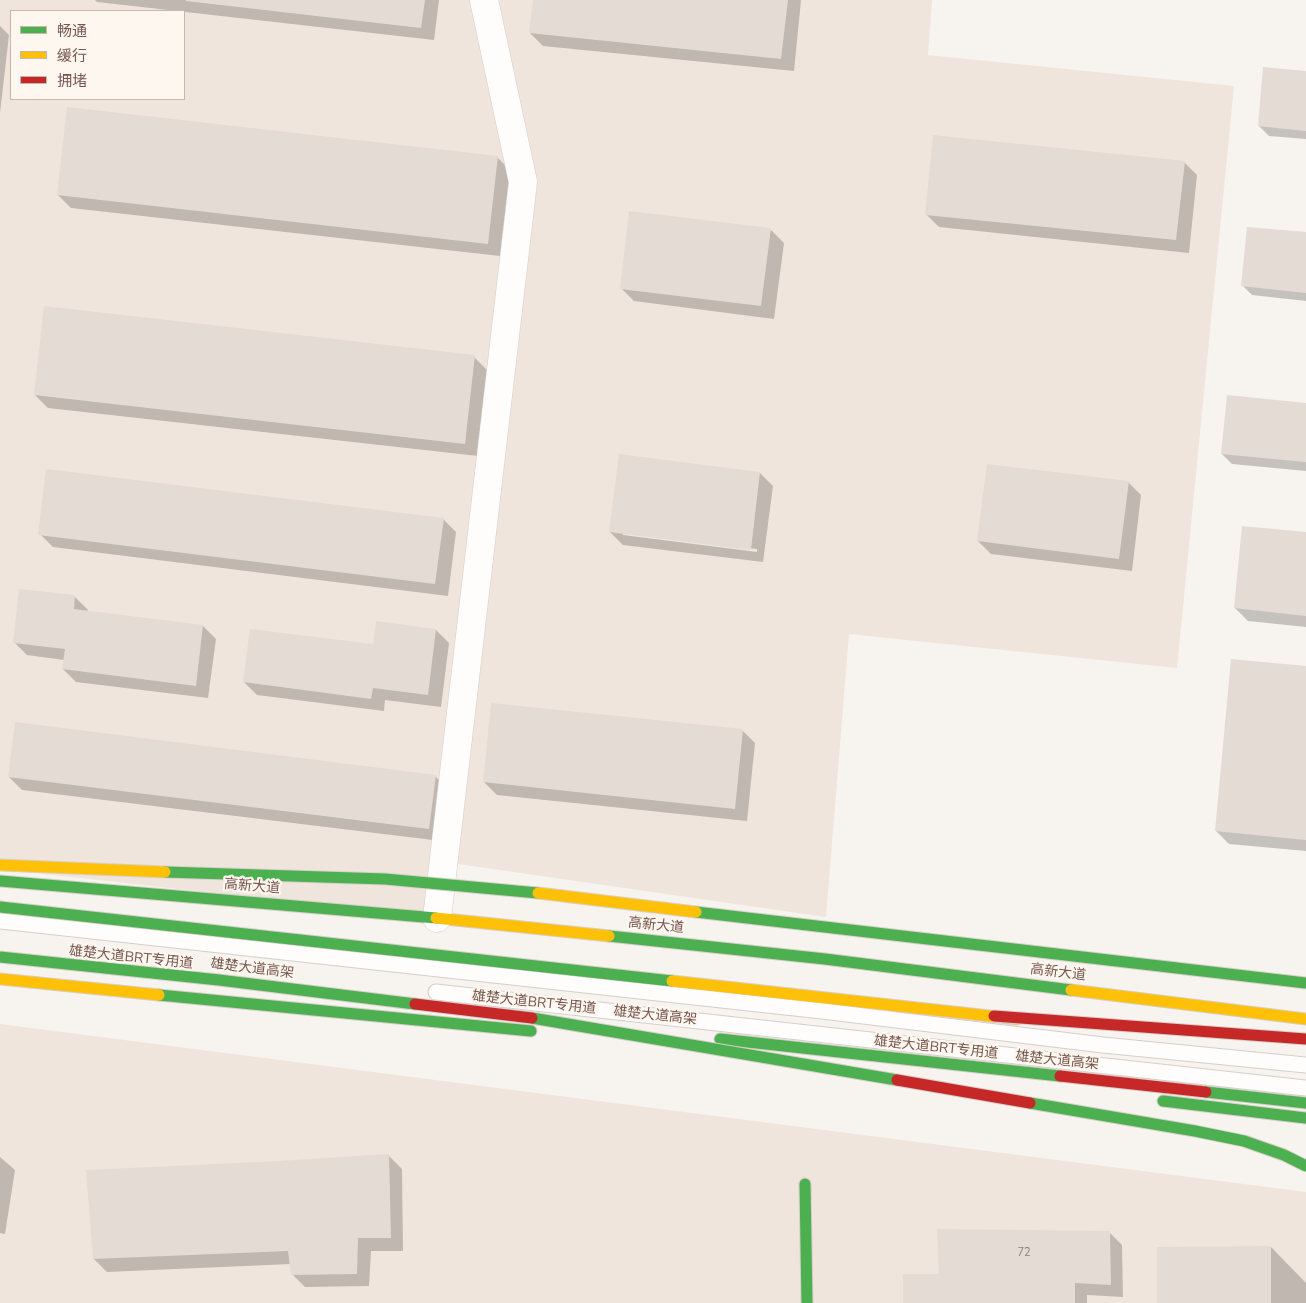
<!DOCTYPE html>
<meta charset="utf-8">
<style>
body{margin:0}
#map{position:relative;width:1306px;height:1303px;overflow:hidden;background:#f7f3ee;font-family:"Nunito Sans","Noto Sans SC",sans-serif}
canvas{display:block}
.legend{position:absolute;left:10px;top:10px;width:175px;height:90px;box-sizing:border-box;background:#fef7f0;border:1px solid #c7b7af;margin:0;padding:6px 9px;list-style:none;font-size:15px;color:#75574e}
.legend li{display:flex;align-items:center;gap:10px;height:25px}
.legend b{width:25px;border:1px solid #c7b7af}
</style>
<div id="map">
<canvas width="1306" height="1303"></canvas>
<ul class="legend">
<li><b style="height:6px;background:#4caf50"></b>畅通</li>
<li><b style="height:6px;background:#ffc107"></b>缓行</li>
<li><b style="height:6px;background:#c62828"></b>拥堵</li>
</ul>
</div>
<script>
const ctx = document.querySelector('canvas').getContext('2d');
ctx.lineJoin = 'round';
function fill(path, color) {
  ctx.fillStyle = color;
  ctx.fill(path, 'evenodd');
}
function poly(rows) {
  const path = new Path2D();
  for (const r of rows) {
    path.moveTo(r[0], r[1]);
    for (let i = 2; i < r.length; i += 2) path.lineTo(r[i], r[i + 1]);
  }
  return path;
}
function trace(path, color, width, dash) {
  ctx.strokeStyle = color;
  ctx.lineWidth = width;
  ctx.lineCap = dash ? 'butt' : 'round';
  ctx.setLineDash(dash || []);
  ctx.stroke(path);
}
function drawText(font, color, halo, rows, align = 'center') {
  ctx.font = font + ' "Nunito Sans","Noto Sans SC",sans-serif';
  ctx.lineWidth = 4.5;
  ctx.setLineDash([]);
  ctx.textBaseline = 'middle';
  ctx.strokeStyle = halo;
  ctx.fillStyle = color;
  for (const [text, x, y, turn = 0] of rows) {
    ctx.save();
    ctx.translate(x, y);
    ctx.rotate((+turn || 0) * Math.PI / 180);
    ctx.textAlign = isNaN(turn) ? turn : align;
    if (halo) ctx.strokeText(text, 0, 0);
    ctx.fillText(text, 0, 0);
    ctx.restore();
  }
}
const residential = poly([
 [0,0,932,0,928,55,1234,86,1177,668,849,634,826,917,444,862,437,918,0,869],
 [11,11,184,11,184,99,11,99],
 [0,1024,1306,1192,1306,1303,0,1303]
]);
const shadow = poly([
 [95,0,439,0,434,40,97,2],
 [534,0,801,0,794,71,543,46,530,33],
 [0,26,9,35,0,113],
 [1306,72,1306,139,1269,136,1259,126],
 [497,157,510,170,500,256,71,208,58,195],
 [1184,162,1197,175,1189,253,939,227,926,214],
 [630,212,771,230,784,243,774,319,634,301,621,288],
 [1306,234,1306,301,1252,295,1243,286],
 [474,357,487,370,478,456,48,408,35,395],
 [1306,404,1306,471,1232,464,1222,454],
 [760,473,773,486,763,562,623,545,610,532],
 [623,533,757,549,757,552,623,535],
 [1128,482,1141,495,1132,571,991,554,978,541],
 [443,519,456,532,448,596,53,547,40,534],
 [1306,534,1306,627,1248,621,1235,608],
 [75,597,88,610,87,612,203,626,216,639,208,698,76,682,63,669,64,660,27,655,14,642],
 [436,630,449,643,441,707,385,700,384,711,257,695,244,682],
 [1306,667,1306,851,1229,844,1216,831],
 [742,730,755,743,747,821,497,795,484,782],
 [435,776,448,789,441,841,22,790,9,777],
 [389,1156,402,1169,403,1251,371,1251,369,1286,305,1287,292,1274,291,1264,107,1272,94,1259],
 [0,1157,15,1170,5,1234,0,1233],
 [1109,1232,1122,1245,1123,1297,1087,1295,1087,1303,904,1303,940,1276],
 [1271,1247,1306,1283,1306,1303,1158,1303]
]);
const building = poly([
 [186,0,425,0,421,28,186,1],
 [533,0,788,0,781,59,529,33],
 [1263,67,1306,71,1306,131,1258,126],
 [67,107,498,156,488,244,57,195],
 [933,135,1185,161,1176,240,925,215],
 [629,211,771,228,761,306,620,289],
 [1247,227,1306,232,1306,293,1241,286],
 [44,306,475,355,465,444,34,395],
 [1227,395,1306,403,1306,462,1221,454],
 [619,454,760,472,751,550,609,532],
 [987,464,1129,481,1119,559,977,541],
 [46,469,444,518,435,584,38,535],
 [1242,526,1306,532,1306,616,1234,608],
 [19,589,75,595,74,609,203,625,196,686,62,669,65,649,13,643],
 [376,621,436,629,428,695,373,688,371,699,243,682,250,629,373,644],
 [1231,659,1306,666,1306,840,1215,831],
 [491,703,743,729,735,809,483,782],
 [15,722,436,775,429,829,8,777],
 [389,1154,391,1238,358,1238,357,1274,291,1275,288,1251,93,1259,86,1170,279,1161],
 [937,1229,1110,1231,1111,1285,1075,1283,1075,1303,903,1303,903,1274,939,1274],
 [1271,1246,1271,1303,1157,1303,1157,1247]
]);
const lane = poly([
 [0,921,822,1011,1103,1045,1306,1065],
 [436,992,1306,1088]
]);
const street = poly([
 [437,918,523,182,484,0]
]);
const fast = poly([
 [0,881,436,918],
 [0,907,672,981],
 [609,936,825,959,1071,990],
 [159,995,531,1031],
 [720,1039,1060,1076],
 [1206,1092,1306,1103],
 [1163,1101,1306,1118],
 [805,1184,807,1303]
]);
const slow = poly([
 [436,918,609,936],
 [0,979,159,995],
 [672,981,1017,1019],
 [1071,990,1306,1019]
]);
const jam = poly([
 [1060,1076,1206,1092]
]);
const fastBridge = poly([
 [165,872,385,879,538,893],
 [696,912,1306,983],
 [0,957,219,980,415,1004],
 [532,1018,897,1080],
 [1030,1103,1195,1131,1244,1141,1284,1155,1306,1166]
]);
const slowBridge = poly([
 [0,865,165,872],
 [538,893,696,912]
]);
const jamBridge = poly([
 [415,1004,532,1018],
 [994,1016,1306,1039],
 [897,1080,1030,1103]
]);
const numberNames = [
 ["72",1024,1253]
];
const streetNames = [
 ["高新大道",252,887,5],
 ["高新大道",656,926,6],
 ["雄楚大道BRT专用道",131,958,6],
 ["雄楚大道高架",252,969,7],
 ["高新大道",1058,973,7],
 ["雄楚大道BRT专用道",534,1003,6],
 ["雄楚大道高架",655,1016,6],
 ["雄楚大道BRT专用道",936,1048,6],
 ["雄楚大道高架",1057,1061,6]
];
fill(residential, '#f0e5dc');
fill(shadow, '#0003');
fill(building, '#e4dbd5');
trace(lane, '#d6ceca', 17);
trace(street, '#d6ceca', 29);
trace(fast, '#d7ceca', 13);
trace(slow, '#d7ceca', 13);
trace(jam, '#d7ceca', 13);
trace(lane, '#fefdfc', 15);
trace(street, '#fefdfc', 28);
trace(fast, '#4caf50', 11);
trace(slow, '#ffc107', 11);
trace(jam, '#c62828', 11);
trace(fastBridge, '#d8d0cb', 13, []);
trace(slowBridge, '#d8d0cb', 13, []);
trace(jamBridge, '#d8d0cb', 13, []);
trace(fastBridge, '#4caf50', 11);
trace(slowBridge, '#ffc107', 11);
trace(jamBridge, '#c62828', 11);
drawText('11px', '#927a72', null, numberNames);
drawText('14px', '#75574e', '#fef7f0', streetNames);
</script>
